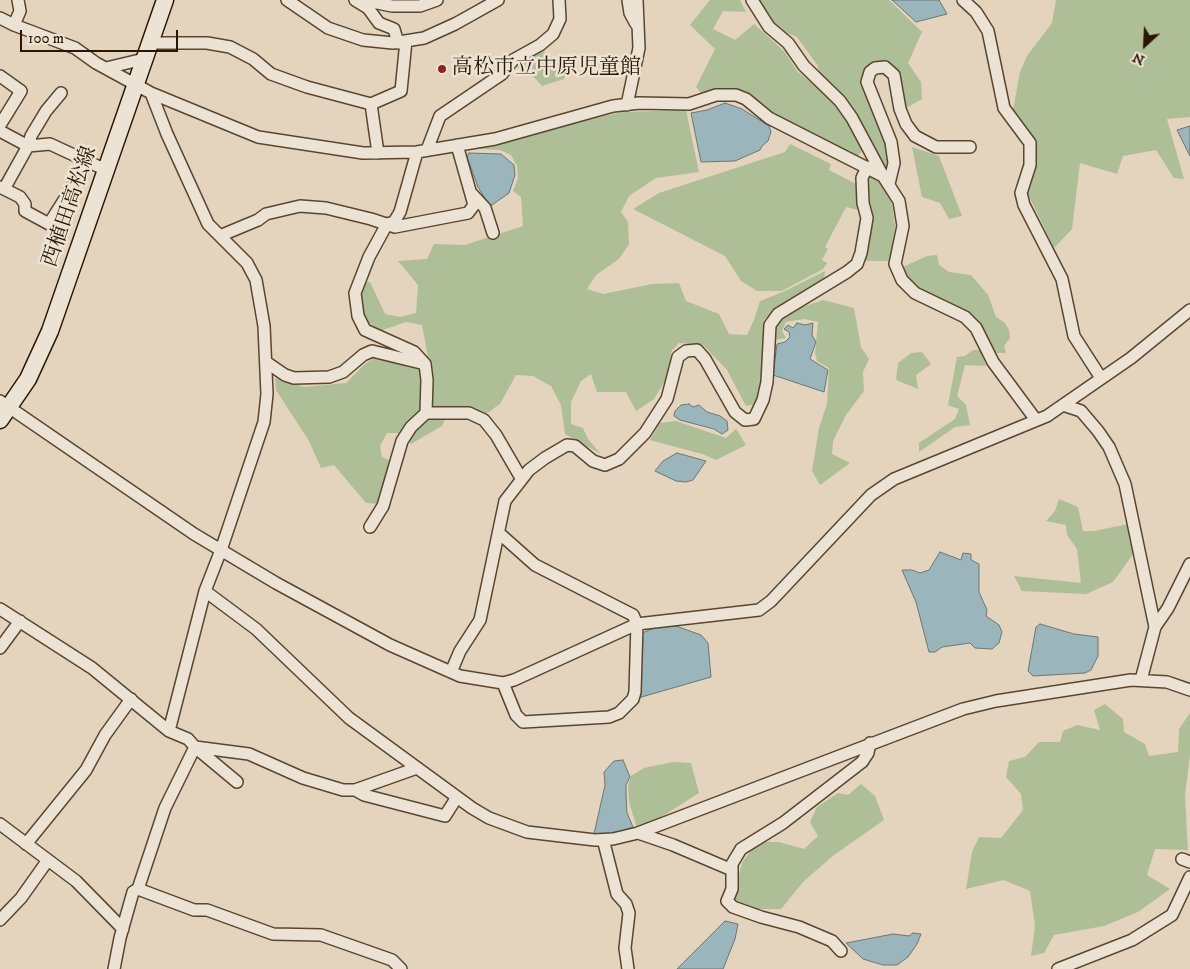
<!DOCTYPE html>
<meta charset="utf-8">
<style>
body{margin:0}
#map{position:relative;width:1190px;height:969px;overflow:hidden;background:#e4d4bd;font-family:"IM FELL DW Pica",serif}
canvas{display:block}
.north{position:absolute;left:1120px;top:20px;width:50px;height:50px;-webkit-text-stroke:4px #ede3d4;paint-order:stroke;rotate:205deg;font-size:14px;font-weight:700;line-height:20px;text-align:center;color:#2a1701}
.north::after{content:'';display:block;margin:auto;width:18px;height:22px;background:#2a1701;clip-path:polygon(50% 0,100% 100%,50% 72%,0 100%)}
.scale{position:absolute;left:20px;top:30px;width:158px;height:22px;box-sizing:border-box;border:2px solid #2a1701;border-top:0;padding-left:6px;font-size:15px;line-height:18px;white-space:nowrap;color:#2a1701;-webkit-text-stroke:4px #ede3d4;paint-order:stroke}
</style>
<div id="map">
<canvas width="1190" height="969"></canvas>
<div class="north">N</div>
<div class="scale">100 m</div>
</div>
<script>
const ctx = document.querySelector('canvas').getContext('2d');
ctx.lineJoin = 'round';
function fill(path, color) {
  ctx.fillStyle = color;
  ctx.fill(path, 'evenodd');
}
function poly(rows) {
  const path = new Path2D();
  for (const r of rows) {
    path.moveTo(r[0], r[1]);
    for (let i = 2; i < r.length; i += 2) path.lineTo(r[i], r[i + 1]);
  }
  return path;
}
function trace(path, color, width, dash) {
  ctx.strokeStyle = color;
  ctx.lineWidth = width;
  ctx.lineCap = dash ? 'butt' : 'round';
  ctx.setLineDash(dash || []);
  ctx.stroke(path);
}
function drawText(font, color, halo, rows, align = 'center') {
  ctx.font = font + ' "IM FELL DW Pica","Noto Serif JP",serif';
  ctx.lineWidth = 5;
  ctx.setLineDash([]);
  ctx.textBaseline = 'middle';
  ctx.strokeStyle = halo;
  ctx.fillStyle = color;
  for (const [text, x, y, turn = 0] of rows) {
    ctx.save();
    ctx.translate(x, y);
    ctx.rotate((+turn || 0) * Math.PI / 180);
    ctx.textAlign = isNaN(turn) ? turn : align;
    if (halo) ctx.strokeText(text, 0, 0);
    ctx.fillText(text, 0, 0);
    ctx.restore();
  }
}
const green = poly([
 [710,0,740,0,746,12,723,11,713,29,735,40,754,24,784,51,798,72,836,103,863,149,857,159,772,115,730,90,701,93,696,87,715,49,690,25],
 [757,0,889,0,922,32,908,63,921,82,922,99,906,108,900,78,889,64,868,68,861,82,887,141,888,175,819,76,818,66,797,37,776,29],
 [1056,0,1190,0,1190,117,1167,119,1184,179,1174,178,1156,150,1123,156,1117,174,1080,163,1072,229,1054,248,1027,192,1035,168,1035,140,1013,110,1020,72,1027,56,1052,23],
 [541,50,553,58,571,63,564,79,542,86,533,76,525,76,516,65],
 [686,110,699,172,656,178,629,196,621,212,628,222,629,244,619,259,596,275,587,289,603,294,652,284,679,283,686,301,719,314,729,334,747,335,754,320,760,301,785,291,825,271,824,279,778,307,764,320,761,388,756,404,746,406,727,370,703,345,679,343,672,350,666,379,654,399,636,411,626,392,597,392,591,374,581,381,571,402,571,424,583,428,588,439,601,454,565,434,561,405,551,386,533,376,516,375,500,404,486,414,466,407,451,407,442,426,411,444,401,433,387,433,380,446,382,457,391,461,379,504,366,503,334,465,321,468,309,441,276,390,275,378,304,387,346,383,365,364,374,358,431,373,422,325,406,322,380,331,368,322,359,303,361,283,370,282,385,314,400,317,416,313,418,285,398,261,427,259,434,244,465,245,523,226,521,197,513,191,518,178,517,166,511,155,500,150,479,149,517,136,622,112],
 [790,144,831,164,829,170,856,184,858,210,846,207,825,247,828,249,822,260,827,263,823,269,782,291,757,291,741,281,725,256,633,209,659,193,785,152],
 [912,147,939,156,962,216,949,219,940,203,922,197],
 [872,175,884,184,892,205,895,227,890,261,864,261,873,219,868,197,867,176],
 [937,255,939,265,949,272,971,275,988,295,996,317,1005,323,1009,330,1010,338,1004,346,1006,353,993,353,978,326,919,292,905,280,903,267,927,256],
 [823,300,854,308,861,347,869,359,863,372,864,391,846,415,833,441,832,454,850,463,820,485,812,471,819,428,827,404,829,368,817,361,815,353,818,322,804,319,786,322,782,331,786,338,774,340,776,324,796,309],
 [973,350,980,350,986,366,965,365,957,396,966,405,970,425,955,427,919,452,919,443,955,419,959,409,948,405,957,357,965,356],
 [922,352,931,364,916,375,918,389,896,380,898,363,911,353],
 [676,421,726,438,736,429,746,445,716,460,702,454,650,440,660,423],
 [1059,499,1078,507,1083,531,1094,531,1128,524,1134,553,1113,582,1086,594,1022,591,1014,576,1081,583,1077,549,1067,535,1066,525,1046,521,1055,511],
 [1105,704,1123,719,1124,732,1145,744,1149,756,1178,752,1179,729,1190,713,1190,754,1185,796,1188,850,1155,849,1147,875,1170,889,1138,912,1104,926,1054,935,1044,953,1031,956,1035,925,1030,891,1004,880,966,889,972,852,979,837,1001,838,1023,810,1021,794,1006,777,1009,761,1025,757,1039,742,1060,742,1063,731,1077,725,1100,730,1094,710],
 [673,762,691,763,699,793,650,824,637,828,629,802,628,786,631,776,644,768],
 [861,784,875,796,884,820,834,855,804,881,781,909,751,909,733,899,742,863,757,842,779,842,804,849,818,836,810,822,817,807,838,793,848,795]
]);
const water = poly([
 [892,0,939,0,947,14,916,22,892,0],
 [725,103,742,109,769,126,771,132,768,141,762,146,760,150,735,161,701,162,691,113,707,110,725,103],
 [1190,126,1190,156,1177,130,1190,126],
 [469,153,501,154,514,165,515,175,509,193,492,205,489,205,478,187,467,157,469,153],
 [797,323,805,325,813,323,812,335,816,342,810,359,828,370,824,392,773,375,777,344,785,342,790,337,789,332,784,329,788,325,793,328,797,323],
 [689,404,693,407,699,405,707,412,720,416,727,421,728,430,722,434,714,429,680,420,674,416,675,411,681,405,689,404],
 [677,453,706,461,693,480,686,482,676,481,655,471,663,461,677,453],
 [940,552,961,560,963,553,971,554,971,560,979,564,979,592,987,610,986,616,999,625,1002,632,999,643,992,649,975,648,970,643,942,647,935,652,929,652,916,602,902,570,912,570,920,573,929,570,940,552],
 [1040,624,1074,634,1098,637,1098,656,1091,670,1085,673,1033,676,1028,671,1036,627,1040,624],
 [676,626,701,635,708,643,711,677,638,698,640,634,656,627,676,626],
 [623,760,630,777,626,785,626,795,627,813,633,827,614,834,596,836,594,834,605,785,604,772,614,761,623,760],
 [725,921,738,924,735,939,723,969,677,969,725,921],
 [913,933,921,934,917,944,908,957,897,965,883,965,863,959,846,943,893,934,909,936,913,933]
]);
const minor = poly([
 [287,0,328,28,363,40,393,43,424,38,455,24,498,0],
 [355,0,368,8,379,23,394,29,398,43],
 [363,0,392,6,420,6,437,0],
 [628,0,630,13,636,24],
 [752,0,769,27,788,43,804,66,840,101,852,118,883,176],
 [963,0,976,12,988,31,1004,108,1030,143,1030,165,1021,193,1024,205,1062,279,1074,336,1101,378],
 [0,18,14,25,75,48,96,63,151,93,258,137,363,153,417,152,495,139,613,106,639,103,689,104,716,95,736,95,746,99,769,118,883,176,899,201,903,226,895,264,902,280,915,293,965,317,976,328,993,362,1036,420],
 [14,25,20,11,18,0],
 [149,43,207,43,230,47,253,59,271,74,307,87,371,104],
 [106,68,144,59],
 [0,76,21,91,0,125],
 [151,93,167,134,208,224,247,263,256,280,264,326,267,394,264,422,221,550,205,591,256,629,349,718,472,808,489,818,527,832,595,840,613,839,638,833,963,709,996,701,1131,680,1167,682,1190,690],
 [627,105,639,48,637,0],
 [0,131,28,146,50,144,106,170],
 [427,150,440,116,502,74,513,60,540,45,553,34,560,19,559,0],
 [417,152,400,212,394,222,387,224,369,257,355,293,358,316,365,330,414,352,425,364,427,380,426,413],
 [378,153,371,104,401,91,406,41],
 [889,184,894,163,891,142,867,82,870,72,875,68,885,67,894,75,900,109,906,124,915,136,936,147,970,147],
 [0,187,20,197,25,204,25,211,49,224,88,162],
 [4,189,28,146,31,136,46,111,61,93],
 [472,194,485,208,493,233],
 [222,235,258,220,266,214,300,206,326,208,371,219,395,227,468,213,474,205,457,145],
 [266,362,285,375,294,378,329,377,343,372,363,355,372,351,425,364],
 [0,401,194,534,276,583,390,645,460,676,503,683,514,680,637,624,759,610,771,601,871,495,894,479,1047,416,1131,358,1190,310],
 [1063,405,1081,411,1098,431,1109,447,1125,484,1155,627,1141,680],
 [370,527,383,506,402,441,411,427,426,413,469,413,484,420,496,435,521,478],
 [499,533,535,565,623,610,633,615,637,624,635,692,633,699,619,713,609,717,523,722,516,715,503,683],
 [0,609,92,668,169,731,188,739,195,747,249,754,303,778,343,790,355,790,417,768],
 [1155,627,1168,608,1190,564],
 [0,648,20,621],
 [451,672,460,651,480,620,505,501,529,470,545,458,567,445,575,446,593,461,605,465,619,459,645,433,667,399,678,357,686,351,697,350,705,359,735,412,745,420,754,419,763,400,767,382,770,325,778,314,847,272,857,264,861,253,867,218,863,203,862,178,867,167],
 [169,731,205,591],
 [355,790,364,795,445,816,457,797],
 [0,824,76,881,123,929],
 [638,833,673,845,732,870],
 [604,843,617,894,626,904,629,913,625,948,628,969],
 [26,844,86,770,105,735,131,699],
 [1182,859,1190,862],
 [138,889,194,910,207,910,273,934,321,935,392,960,401,969],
 [0,920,21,898,48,860],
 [841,951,832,941,799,927,761,917,733,907,727,901,732,889,732,864,741,849,783,823,862,762,868,753,870,743],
 [114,969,120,938,133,892,138,889,165,808,195,747,237,782],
 [1058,969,1132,940,1172,915,1190,877]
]);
const secondary = poly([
 [0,420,28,379,50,331,165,0]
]);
const markers = [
 [442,69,5,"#8f2418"]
];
const poiNames = [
 ["高松市立中原児童館",452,69]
];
const streetNames = [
 ["西植田高松線",71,207,-71]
];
fill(green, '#aebe96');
fill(water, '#9ab5bc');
trace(water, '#6d7671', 1);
trace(minor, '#584630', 14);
trace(secondary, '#2a1701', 19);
trace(minor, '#ede3d4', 11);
trace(secondary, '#ede3d4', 16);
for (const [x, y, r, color] of markers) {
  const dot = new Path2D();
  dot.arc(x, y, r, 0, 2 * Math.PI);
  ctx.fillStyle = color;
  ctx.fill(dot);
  trace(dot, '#ede3d4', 2);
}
drawText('21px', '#2a1701', '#ede3d4', poiNames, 'left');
drawText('21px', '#2a1701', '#ede3d4', streetNames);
</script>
